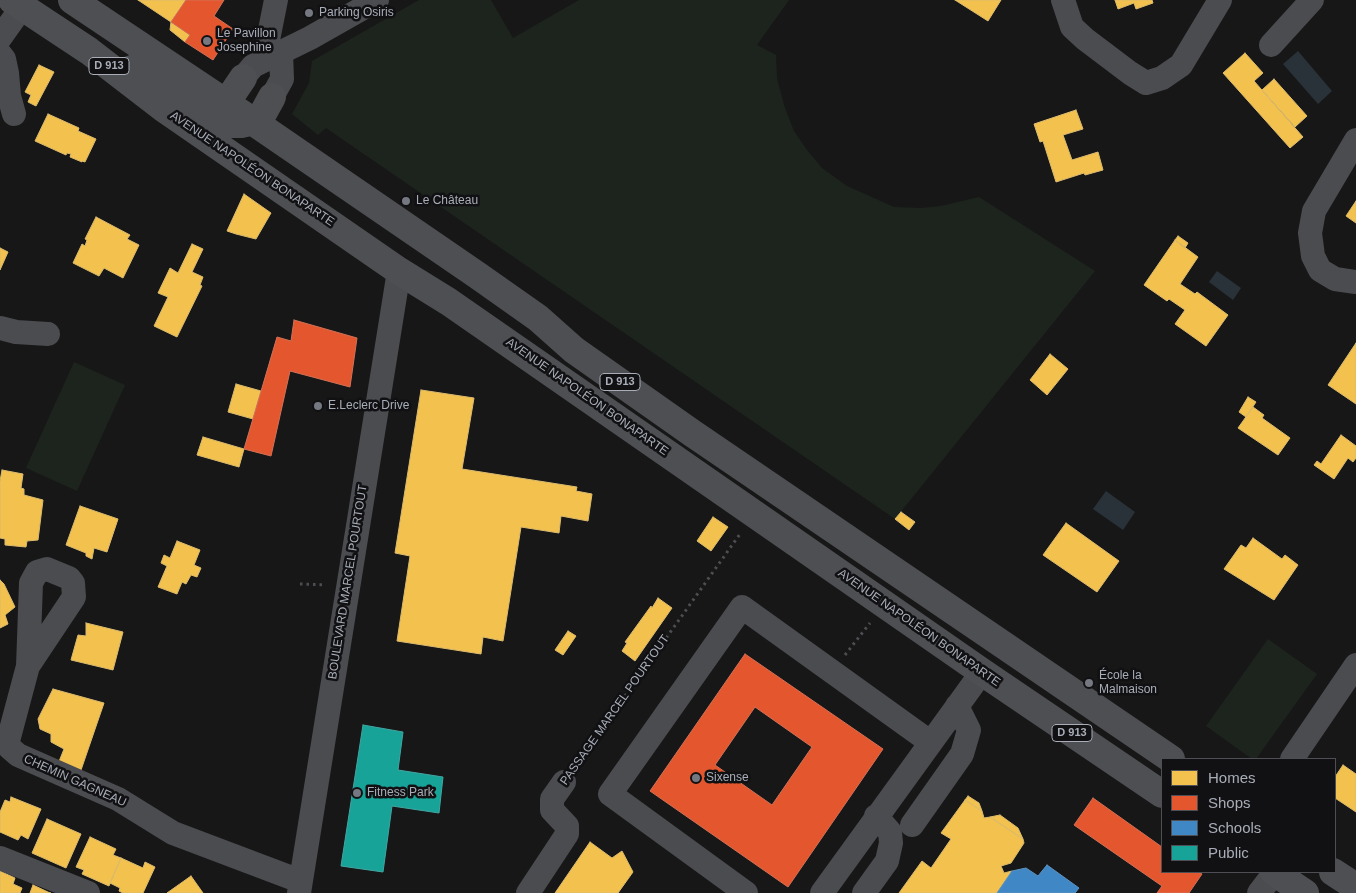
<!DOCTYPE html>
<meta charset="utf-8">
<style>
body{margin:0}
#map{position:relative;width:1356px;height:893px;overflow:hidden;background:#171717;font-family:Arial,sans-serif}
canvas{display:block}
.legend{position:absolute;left:1161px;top:758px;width:175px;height:115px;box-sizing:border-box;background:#111113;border:1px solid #4d4f55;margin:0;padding:6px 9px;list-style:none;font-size:15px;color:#a8adb8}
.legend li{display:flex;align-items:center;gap:10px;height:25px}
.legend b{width:25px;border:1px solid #4d4f55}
</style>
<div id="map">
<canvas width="1356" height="893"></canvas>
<ul class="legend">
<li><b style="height:14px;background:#f2c14e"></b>Homes</li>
<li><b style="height:14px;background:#e4572e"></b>Shops</li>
<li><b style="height:14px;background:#3f88c5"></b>Schools</li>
<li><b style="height:14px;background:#17a398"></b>Public</li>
</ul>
</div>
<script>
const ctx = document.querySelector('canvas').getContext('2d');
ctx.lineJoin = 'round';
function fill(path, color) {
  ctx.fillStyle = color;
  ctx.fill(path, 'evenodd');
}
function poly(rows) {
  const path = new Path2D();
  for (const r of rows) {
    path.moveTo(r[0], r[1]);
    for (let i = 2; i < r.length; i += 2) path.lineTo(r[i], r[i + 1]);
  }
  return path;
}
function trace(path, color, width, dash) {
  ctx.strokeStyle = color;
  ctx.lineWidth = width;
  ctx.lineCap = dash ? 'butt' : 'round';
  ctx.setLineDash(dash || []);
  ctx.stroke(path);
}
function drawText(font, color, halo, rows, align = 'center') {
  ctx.font = font + ' Arial,sans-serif';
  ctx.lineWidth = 5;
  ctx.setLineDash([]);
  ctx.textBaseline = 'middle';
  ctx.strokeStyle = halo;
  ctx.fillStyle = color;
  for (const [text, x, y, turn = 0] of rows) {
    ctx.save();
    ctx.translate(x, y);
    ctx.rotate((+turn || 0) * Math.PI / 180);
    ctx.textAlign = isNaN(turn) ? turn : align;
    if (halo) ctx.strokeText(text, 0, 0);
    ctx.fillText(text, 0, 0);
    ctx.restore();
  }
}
const green = poly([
 [419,0,491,0,513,38,579,0,789,0,757,45,776,55,777,79,785,108,794,131,807,150,822,168,847,186,894,207,921,208,941,206,979,197,1095,271,895,519,326,128,318,135,292,114,309,83,312,61],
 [74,362,125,385,77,491,26,468],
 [1268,639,1317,674,1256,759,1252,759,1206,726]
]);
const water = poly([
 [1298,51,1332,91,1318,104,1283,64],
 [1217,271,1241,288,1233,300,1209,282],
 [1106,491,1135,512,1123,530,1093,509]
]);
const homes = poly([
 [138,0,186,0,171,22,138,0],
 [955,0,1001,0,988,21,955,0],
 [1115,0,1152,0,1153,3,1136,9,1134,3,1118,9,1115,0],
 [171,22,190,35,185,42,170,30,171,22],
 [1245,53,1263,73,1254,81,1303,137,1290,148,1223,73,1245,53],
 [39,65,54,72,36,106,28,102,31,95,25,92,39,65],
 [1274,79,1307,116,1295,127,1262,90,1274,79],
 [1076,110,1083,129,1063,135,1072,160,1098,152,1103,170,1085,175,1084,173,1056,182,1043,141,1040,142,1034,124,1076,110],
 [48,114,79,128,78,131,96,139,85,162,82,161,82,162,70,157,71,154,67,153,66,155,35,141,48,114],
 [244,194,271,213,256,239,236,234,227,231,244,194],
 [1356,201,1356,223,1346,216,1356,201],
 [96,217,130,235,127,239,139,245,123,278,104,268,99,276,73,263,82,244,85,246,87,240,85,239,96,217],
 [1178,236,1188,243,1185,248,1175,240,1178,236],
 [1175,240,1198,257,1180,284,1195,294,1197,292,1228,315,1206,346,1175,324,1185,310,1169,299,1167,301,1144,285,1175,240],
 [192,244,203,249,192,272,203,277,200,285,202,286,177,337,154,326,168,297,158,293,170,268,178,273,192,244],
 [0,248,8,252,0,270,0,248],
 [1356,343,1356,404,1328,385,1356,343],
 [1050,354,1068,369,1047,395,1030,380,1050,354],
 [236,384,261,391,253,419,228,412,236,384],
 [421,390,474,398,462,469,577,487,576,491,592,494,588,521,561,516,559,533,521,527,503,641,483,637,481,654,397,641,410,556,395,553,421,390],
 [1248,397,1256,402,1246,417,1239,412,1248,397],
 [1253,407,1264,415,1262,418,1290,438,1278,455,1238,428,1253,407],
 [1341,435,1356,446,1356,458,1353,462,1348,458,1334,479,1314,465,1317,461,1321,464,1341,435],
 [203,437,244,449,239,467,197,455,203,437],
 [2,470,23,474,21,488,24,489,24,495,43,500,38,540,27,541,26,547,5,545,5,539,0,538,0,481,2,470],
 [80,506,118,519,107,552,94,548,92,559,86,556,86,553,66,545,80,506],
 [901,512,915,522,909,530,895,519,901,512],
 [713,517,728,527,711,551,697,541,713,517],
 [1066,523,1119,561,1097,592,1043,555,1066,523],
 [1253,538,1282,559,1285,555,1298,565,1274,600,1224,569,1241,545,1246,548,1253,538],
 [177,541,200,550,194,565,201,568,197,577,191,575,186,584,182,582,177,594,158,587,167,566,161,563,164,555,170,558,177,541],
 [0,580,4,584,15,607,5,615,8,624,0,628,0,580],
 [658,598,672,608,635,661,622,651,627,643,625,642,651,606,652,608,658,598],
 [86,623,123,632,113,670,71,660,78,635,86,636,86,623],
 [568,631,576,636,563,655,555,650,568,631],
 [53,689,104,703,80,773,58,764,64,749,51,742,51,734,40,729,38,719,53,689],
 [1343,765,1356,774,1356,812,1335,798,1335,777,1343,765],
 [968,796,979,803,982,811,965,800,968,796],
 [11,797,41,809,28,839,21,835,18,840,0,832,0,812,5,800,10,802,11,797],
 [965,800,982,811,984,818,990,817,1023,839,1024,843,1011,863,1001,866,1004,873,1012,871,997,893,899,893,922,861,931,868,951,839,941,833,965,800],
 [1000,815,1018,828,1023,839,990,817,1000,815],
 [47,819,81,834,66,868,32,853,47,819],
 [90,837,116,849,113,855,121,858,109,886,82,874,84,870,76,867,90,837],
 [590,842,612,858,622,851,633,872,618,893,555,893,590,842],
 [121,858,143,868,145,862,155,867,143,893,123,893,119,891,120,888,110,883,121,858],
 [0,871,15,878,13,884,22,888,20,893,0,893,0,871],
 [191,876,203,893,167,893,191,876],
 [33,885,50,893,51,893,30,893,33,885]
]);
const shops = poly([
 [186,0,224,0,214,16,233,29,213,60,185,42,190,35,171,22,186,0],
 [294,320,357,338,350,387,290,371,271,456,244,449,277,337,291,341,294,320],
 [745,654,883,749,788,887,650,791,745,654],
 [755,707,812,747,772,805,715,765,755,707],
 [1093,798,1162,847,1162,872,1198,872,1202,874,1189,893,1157,893,1162,886,1074,825,1093,798]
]);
const schools = poly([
 [1047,865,1079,888,1075,893,997,893,1012,871,1026,868,1038,876,1047,865]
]);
const public = poly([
 [363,725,403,732,398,770,443,777,439,813,392,806,383,872,341,866,363,725]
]);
const path = poly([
 [300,584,326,585],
 [845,655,870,623],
 [576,765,740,534]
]);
const minor = poly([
 [1063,0,1072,27,1085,39,1130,73,1146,83,1162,78,1181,65,1220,0],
 [0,38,22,7],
 [1271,45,1312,0],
 [0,54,4,59,7,73,9,96,14,114],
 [264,60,276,0],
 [243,78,253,66,310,38,377,0],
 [272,97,282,79,281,52],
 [1356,140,1314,211,1310,233,1313,256,1320,270,1335,279,1356,282],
 [0,328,16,332,48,334],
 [28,666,74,597,73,583,69,578,47,569,37,572,31,583,28,666,8,741,10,748,18,755,118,799,173,833,300,881],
 [1292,759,1356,665],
 [912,825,962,754,969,730,957,706],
 [0,858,88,893],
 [299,893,399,271],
 [528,893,567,834,567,826,552,810,552,799,564,782],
 [746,893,610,794,742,607,930,742],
 [822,893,982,672],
 [864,893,887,861,891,843,890,832,876,816],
 [1259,893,1275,872]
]);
const major = poly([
 [12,0,89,51,163,108,399,271,449,302,982,672,1162,794],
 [72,0,226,103,477,275,538,318,574,350,692,433,1171,759],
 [132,69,154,77,215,119,228,124,241,124,254,121,261,117,272,97],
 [216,118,243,78],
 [1274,872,1305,893],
 [1333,872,1356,887]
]);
const markers = [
 [309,13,5,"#757880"],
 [207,41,5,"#757880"],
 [406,201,5,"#757880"],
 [318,406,5,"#757880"],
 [1089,683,5,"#757880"],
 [696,778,5,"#757880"],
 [357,793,5,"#757880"]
];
const shields = [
 [109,66,40],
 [620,382,40],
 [1072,733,40]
];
const shieldNames = [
 ["D 913",109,66],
 ["D 913",620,382],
 ["D 913",1072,733]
];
const poiNames = [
 ["Parking Osiris",319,13],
 ["Le Pavillon",217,34],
 ["Josephine",217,48],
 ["Le Château",416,201],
 ["E.Leclerc Drive",328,406],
 ["École la",1099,676],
 ["Malmaison",1099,690],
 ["Sixense",706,778],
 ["Fitness Park",367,793]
];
const streetNames = [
 ["AVENUE NAPOLÉON BONAPARTE",252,169,34],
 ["AVENUE NAPOLÉON BONAPARTE",587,397,35],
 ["BOULEVARD MARCEL POURTOUT",348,582,-81],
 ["AVENUE NAPOLÉON BONAPARTE",919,628,35],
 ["PASSAGE MARCEL POURTOUT",615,710,-55],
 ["CHEMIN GAGNEAU",75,781,24]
];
fill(green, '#1d241e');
fill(water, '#2a3239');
fill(homes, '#f2c14e');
trace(homes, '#dcbb6e', 1);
fill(shops, '#e4572e');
trace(shops, '#d27157', 1);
fill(schools, '#3f88c5');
trace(schools, '#5e93c1', 1);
fill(public, '#17a398');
trace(public, '#42a6a2', 1);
trace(path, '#4d4e52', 3, [2.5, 4]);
trace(minor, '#4b4c50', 24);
trace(major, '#4d4f52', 28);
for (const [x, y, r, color] of markers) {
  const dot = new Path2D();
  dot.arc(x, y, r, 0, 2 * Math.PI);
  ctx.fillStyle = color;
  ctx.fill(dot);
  trace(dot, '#111113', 2);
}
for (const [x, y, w] of shields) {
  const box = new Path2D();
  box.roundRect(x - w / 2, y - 8.5, w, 17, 4);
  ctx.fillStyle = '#111113';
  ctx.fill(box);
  trace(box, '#a8adb8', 1);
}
drawText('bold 11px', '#a8adb8', null, shieldNames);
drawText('12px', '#a8adb8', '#111113', poiNames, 'left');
drawText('12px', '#a8adb8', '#111113', streetNames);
</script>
